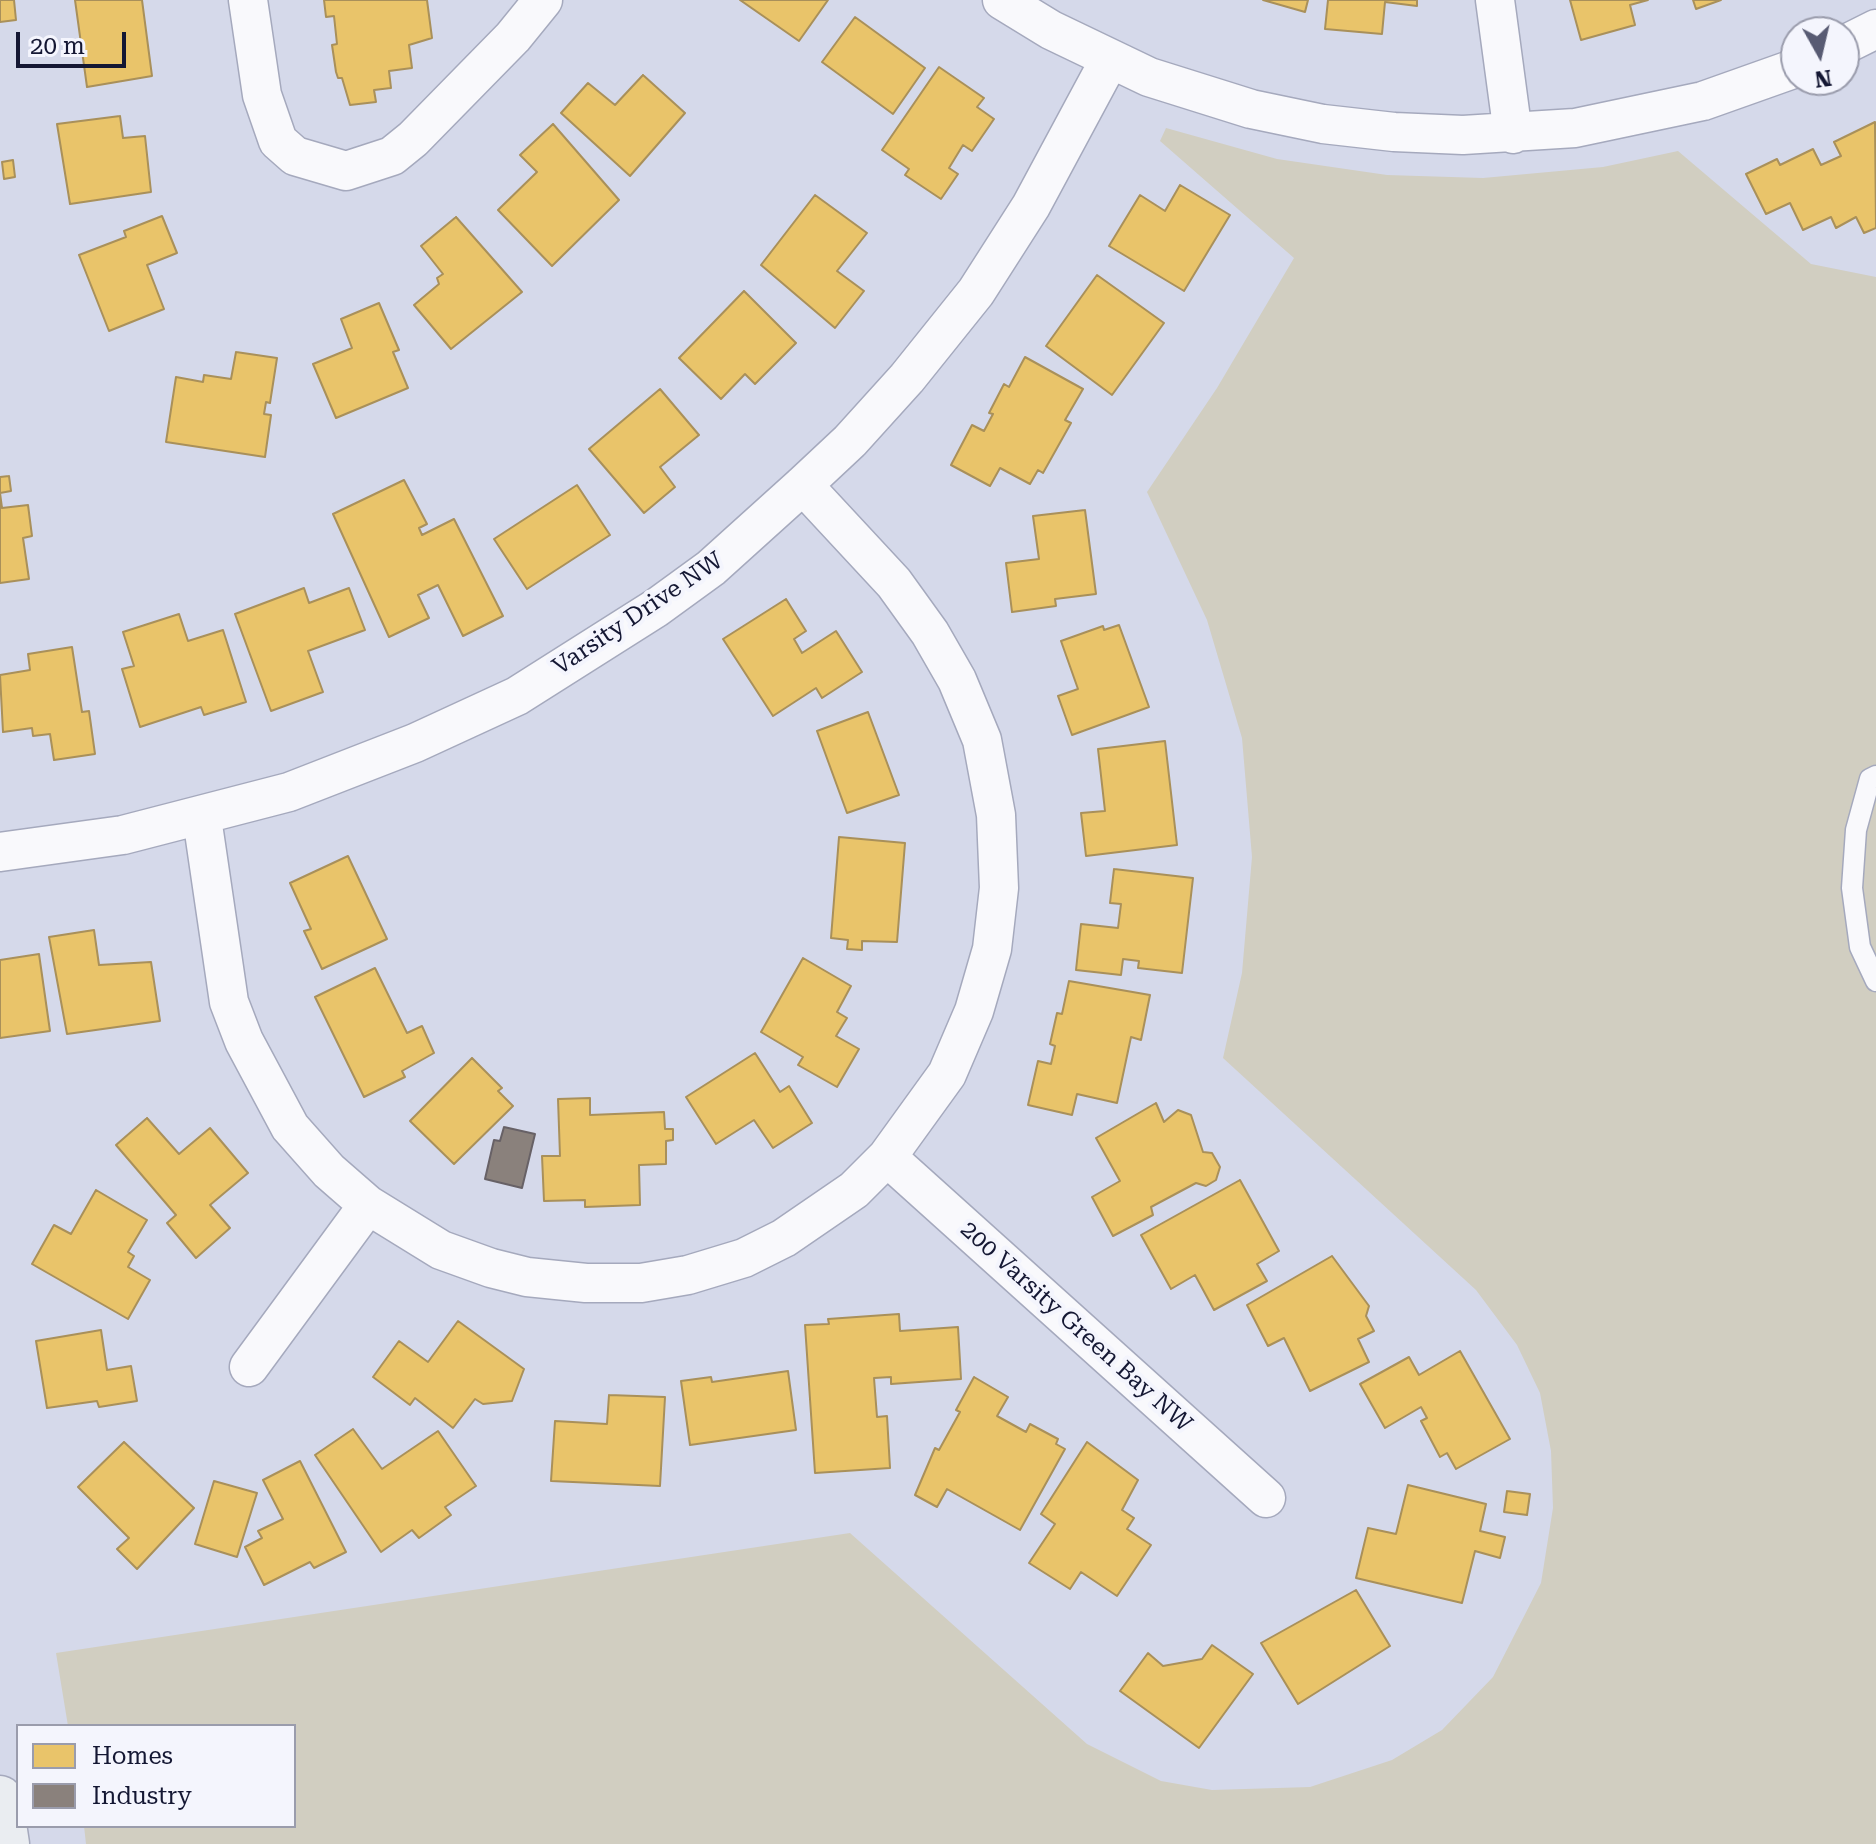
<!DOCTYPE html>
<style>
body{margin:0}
#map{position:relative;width:1876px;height:1844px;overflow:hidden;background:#d5d9ea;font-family:"Roboto Serif",serif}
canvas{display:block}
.legend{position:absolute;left:16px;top:1724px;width:280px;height:104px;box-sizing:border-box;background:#f4f5fd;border:2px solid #9a9cac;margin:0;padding:10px 14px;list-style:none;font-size:24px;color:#141733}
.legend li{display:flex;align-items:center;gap:16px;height:40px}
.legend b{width:40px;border:2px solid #9a9cac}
.north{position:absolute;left:1780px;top:16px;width:80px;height:80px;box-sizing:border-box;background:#f4f5fd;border:2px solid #9a9cac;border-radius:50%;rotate:172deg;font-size:22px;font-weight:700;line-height:32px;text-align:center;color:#141733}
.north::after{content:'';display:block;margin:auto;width:28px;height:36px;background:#585b73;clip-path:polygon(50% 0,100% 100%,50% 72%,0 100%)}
.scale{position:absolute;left:16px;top:32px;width:110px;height:36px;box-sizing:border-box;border:4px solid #141733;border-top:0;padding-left:10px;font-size:24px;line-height:28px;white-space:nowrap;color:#141733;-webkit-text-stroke:6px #f4f5fd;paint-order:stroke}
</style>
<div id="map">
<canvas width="1876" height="1844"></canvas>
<ul class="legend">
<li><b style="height:22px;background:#e9c46a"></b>Homes</li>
<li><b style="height:22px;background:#8a817c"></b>Industry</li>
</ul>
<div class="north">N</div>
<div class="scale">20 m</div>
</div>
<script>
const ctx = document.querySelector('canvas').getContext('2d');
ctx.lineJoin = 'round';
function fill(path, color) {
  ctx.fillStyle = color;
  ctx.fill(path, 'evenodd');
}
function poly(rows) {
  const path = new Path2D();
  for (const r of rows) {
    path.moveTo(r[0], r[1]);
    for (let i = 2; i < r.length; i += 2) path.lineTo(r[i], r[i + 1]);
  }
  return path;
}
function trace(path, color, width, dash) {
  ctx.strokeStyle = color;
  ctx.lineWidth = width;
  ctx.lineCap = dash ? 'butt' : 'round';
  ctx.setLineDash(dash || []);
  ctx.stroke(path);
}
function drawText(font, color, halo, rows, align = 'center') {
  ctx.font = font + ' "Roboto Serif",serif';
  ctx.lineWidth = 8;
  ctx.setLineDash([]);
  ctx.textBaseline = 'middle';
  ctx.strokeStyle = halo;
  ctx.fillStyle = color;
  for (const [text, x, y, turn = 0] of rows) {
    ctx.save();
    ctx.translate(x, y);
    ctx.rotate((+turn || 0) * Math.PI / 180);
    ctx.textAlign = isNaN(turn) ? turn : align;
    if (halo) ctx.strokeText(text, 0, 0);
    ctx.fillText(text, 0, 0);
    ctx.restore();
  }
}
const green = poly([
 [1166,128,1277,159,1387,175,1483,178,1603,167,1678,151,1811,264,1876,277,1876,1844,86,1844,84,1826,294,1826,294,1726,68,1726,56,1653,850,1533,1087,1744,1161,1781,1212,1790,1310,1787,1392,1760,1442,1730,1493,1677,1541,1583,1553,1508,1551,1451,1540,1393,1517,1345,1476,1290,1223,1058,1242,973,1252,857,1242,738,1207,620,1147,492,1217,388,1294,258,1160,141]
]);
const homes = poly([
 [0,0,14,0,16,20,0,22,0,0],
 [75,0,142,0,152,76,87,87,75,0],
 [324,0,427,0,432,38,409,45,412,68,389,71,391,88,374,90,376,102,350,105,342,78,338,78,336,72,332,45,337,44,334,16,326,17,324,0],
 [740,0,828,0,799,41,740,0],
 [1263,0,1308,0,1305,12,1263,0],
 [1328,0,1417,0,1417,6,1385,2,1382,34,1325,29,1328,0],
 [1570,0,1648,0,1630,5,1635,25,1581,40,1570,0],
 [1693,0,1721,0,1696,9,1693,0],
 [855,17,925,68,893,114,822,62,855,17],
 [939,67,984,98,977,107,994,119,972,151,963,145,949,168,958,174,941,199,905,175,909,169,882,150,939,67],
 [643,75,685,113,630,176,561,113,588,83,615,105,643,75],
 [120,116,123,138,145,136,151,192,70,204,57,124,120,116],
 [1875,122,1876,228,1864,233,1856,217,1836,228,1831,217,1803,230,1790,203,1766,214,1746,174,1777,159,1780,165,1813,149,1821,165,1841,156,1834,142,1875,122],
 [553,124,619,200,552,266,498,210,537,172,520,155,553,124],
 [13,160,15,177,4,179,2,162,13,160],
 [1180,185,1230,215,1184,291,1109,246,1140,195,1165,211,1180,185],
 [815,195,867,233,837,271,864,291,835,328,761,265,815,195],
 [162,216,177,253,147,265,164,309,109,331,79,255,126,237,124,231,162,216],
 [456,217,522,292,451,349,414,305,439,284,437,278,443,274,421,246,456,217],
 [1097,275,1164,323,1112,395,1046,346,1097,275],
 [744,291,796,343,755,384,745,374,721,399,679,358,744,291],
 [379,303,399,350,393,352,408,388,336,418,313,364,352,348,341,319,379,303],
 [236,352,277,358,270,403,266,402,264,414,271,415,265,457,166,442,176,377,203,382,204,375,231,379,236,352],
 [1025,357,1083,389,1065,420,1071,423,1043,473,1038,470,1030,484,1000,468,990,486,951,465,972,425,984,431,993,414,989,413,1004,384,1009,387,1025,357],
 [660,389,699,435,660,467,675,487,644,513,589,449,660,389],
 [9,476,11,491,0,493,2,508,28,505,32,536,23,538,29,579,0,583,0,477,9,476],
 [404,480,427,524,419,528,422,535,454,519,503,616,463,636,438,585,418,595,429,618,389,637,333,514,404,480],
 [577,485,610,535,527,589,494,539,577,485],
 [1085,510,1096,594,1055,599,1056,606,1012,612,1006,563,1039,559,1033,516,1085,510],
 [304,588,309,603,349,588,365,630,308,651,323,692,271,711,235,614,304,588],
 [786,599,806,631,794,639,802,653,836,631,862,672,822,698,816,688,773,716,723,639,786,599],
 [179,614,188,641,223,630,246,702,204,715,201,707,140,727,122,669,134,666,123,632,179,614],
 [1119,625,1149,707,1072,735,1058,696,1078,689,1061,641,1103,626,1104,630,1119,625],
 [72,647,82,712,89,711,95,754,54,760,50,734,33,736,32,728,3,732,0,675,30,670,28,654,72,647],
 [868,712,899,795,847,813,817,731,868,712],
 [1165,741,1177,845,1086,856,1081,813,1105,811,1098,749,1165,741],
 [839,837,905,843,897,942,862,941,862,950,847,949,848,940,831,938,839,837],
 [348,856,387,939,322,969,304,931,311,929,290,883,348,856],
 [1114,869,1193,878,1182,973,1138,968,1139,961,1123,959,1121,975,1076,970,1081,924,1118,928,1121,904,1110,903,1114,869],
 [94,930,99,965,151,962,160,1021,67,1034,49,937,94,930],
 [39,954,50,1031,0,1038,0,960,39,954],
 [803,958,851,986,837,1012,847,1018,836,1036,859,1049,837,1087,798,1065,803,1057,761,1032,803,958],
 [375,968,407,1033,422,1026,434,1053,402,1071,405,1077,364,1097,315,997,375,968],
 [1069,981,1150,995,1141,1040,1131,1037,1117,1103,1077,1094,1072,1115,1028,1105,1038,1061,1051,1064,1055,1046,1050,1044,1057,1013,1062,1014,1069,981],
 [755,1053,780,1092,789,1086,812,1123,773,1148,754,1120,716,1144,686,1097,755,1053],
 [472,1058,502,1088,498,1091,513,1106,454,1164,410,1121,472,1058],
 [590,1098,590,1115,664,1112,665,1129,673,1129,673,1140,666,1141,666,1164,639,1165,640,1205,585,1207,585,1200,544,1201,542,1156,560,1156,558,1099,590,1098],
 [1156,1103,1164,1122,1178,1110,1191,1115,1203,1152,1212,1153,1220,1167,1216,1180,1206,1186,1196,1183,1151,1207,1153,1215,1113,1236,1092,1197,1120,1181,1096,1138,1156,1103],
 [147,1118,179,1154,210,1128,248,1173,210,1205,230,1228,196,1258,167,1223,176,1215,116,1145,147,1118],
 [1240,1180,1279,1251,1257,1264,1267,1281,1214,1310,1195,1275,1171,1289,1141,1235,1240,1180],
 [96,1190,147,1220,128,1252,134,1256,128,1267,150,1280,128,1319,32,1264,54,1225,71,1234,96,1190],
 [1332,1256,1369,1306,1366,1316,1374,1331,1358,1339,1369,1362,1310,1391,1284,1338,1268,1346,1247,1305,1332,1256],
 [899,1314,900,1331,958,1327,961,1379,891,1384,891,1377,874,1378,877,1417,887,1416,890,1468,815,1473,805,1325,829,1324,828,1319,899,1314],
 [458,1321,524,1369,512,1401,483,1404,475,1399,453,1428,415,1398,410,1405,373,1377,399,1341,428,1362,458,1321],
 [101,1330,107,1370,131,1366,137,1401,99,1407,97,1401,47,1408,36,1341,101,1330],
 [1460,1351,1510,1439,1456,1469,1447,1453,1440,1457,1421,1421,1427,1418,1421,1407,1385,1428,1360,1384,1409,1357,1419,1375,1460,1351],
 [788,1371,796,1430,690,1445,681,1381,711,1377,712,1382,788,1371],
 [974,1377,1008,1397,997,1416,1026,1432,1030,1424,1058,1439,1056,1444,1065,1449,1020,1530,947,1489,937,1507,915,1495,935,1448,939,1450,960,1412,956,1410,974,1377],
 [609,1395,665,1397,660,1486,551,1481,555,1421,607,1424,609,1395],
 [353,1429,382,1469,438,1431,476,1486,445,1507,451,1515,419,1538,412,1530,381,1552,315,1455,353,1429],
 [124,1442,194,1508,137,1569,117,1549,129,1538,78,1487,124,1442],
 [1087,1442,1138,1480,1122,1510,1134,1518,1127,1529,1151,1545,1117,1596,1081,1572,1070,1589,1029,1563,1055,1524,1041,1514,1087,1442],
 [300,1461,346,1552,314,1568,310,1562,264,1585,245,1547,262,1538,258,1531,283,1519,263,1480,300,1461],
 [214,1481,257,1493,237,1557,195,1544,214,1481],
 [1408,1485,1486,1504,1480,1531,1505,1537,1500,1558,1475,1551,1462,1603,1356,1578,1368,1528,1396,1534,1408,1485],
 [1507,1491,1530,1494,1527,1515,1504,1512,1507,1491],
 [1356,1590,1390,1646,1298,1704,1261,1643,1356,1590],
 [1212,1645,1253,1674,1199,1748,1120,1691,1148,1653,1163,1666,1202,1659,1212,1645]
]);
const industry = poly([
 [504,1127,535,1134,522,1188,485,1179,494,1140,500,1141,504,1127]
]);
const lane = poly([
 [1876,776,1870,779,1856,830,1852,888,1860,947,1876,981]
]);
const street = poly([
 [248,0,262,95,278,141,295,156,346,171,392,156,413,139,513,37,543,0],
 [1002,0,1051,30,1149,77,1251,109,1323,124,1394,132,1463,135,1575,128,1703,101,1796,68],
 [1495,0,1513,134],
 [1844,45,1876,29],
 [202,818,229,1002,244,1041,290,1127,329,1171,368,1205,441,1250,491,1268,527,1277,586,1283,641,1283,688,1275,744,1258,784,1238,854,1190,887,1157,947,1074,974,1011,992,949,999,888,996,815,982,740,957,680,930,633,894,583,803,485],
 [0,852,123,835,289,792,415,743,517,696,656,608,711,568,803,485,850,441,907,378,976,292,1031,206,1110,59],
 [887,1157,1266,1498],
 [249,1367,368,1205]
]);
const secondary = poly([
 [0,1798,7,1844]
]);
const streetNames = [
 ["Varsity Drive NW",638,614,-34],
 ["200 Varsity Green Bay NW",1076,1327,42]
];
fill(green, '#d1cec1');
fill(homes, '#e9c46a');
trace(homes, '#a9905a', 2);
fill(industry, '#8a817c');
trace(industry, '#676166', 2);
trace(lane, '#a5a9bd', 23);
trace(street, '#a5a9bd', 41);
trace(secondary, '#a5a9bd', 47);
trace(lane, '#f9f9fc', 20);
trace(street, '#f9f9fc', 38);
trace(secondary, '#eaedf1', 44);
drawText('24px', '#141733', '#f4f5fd', streetNames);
</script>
